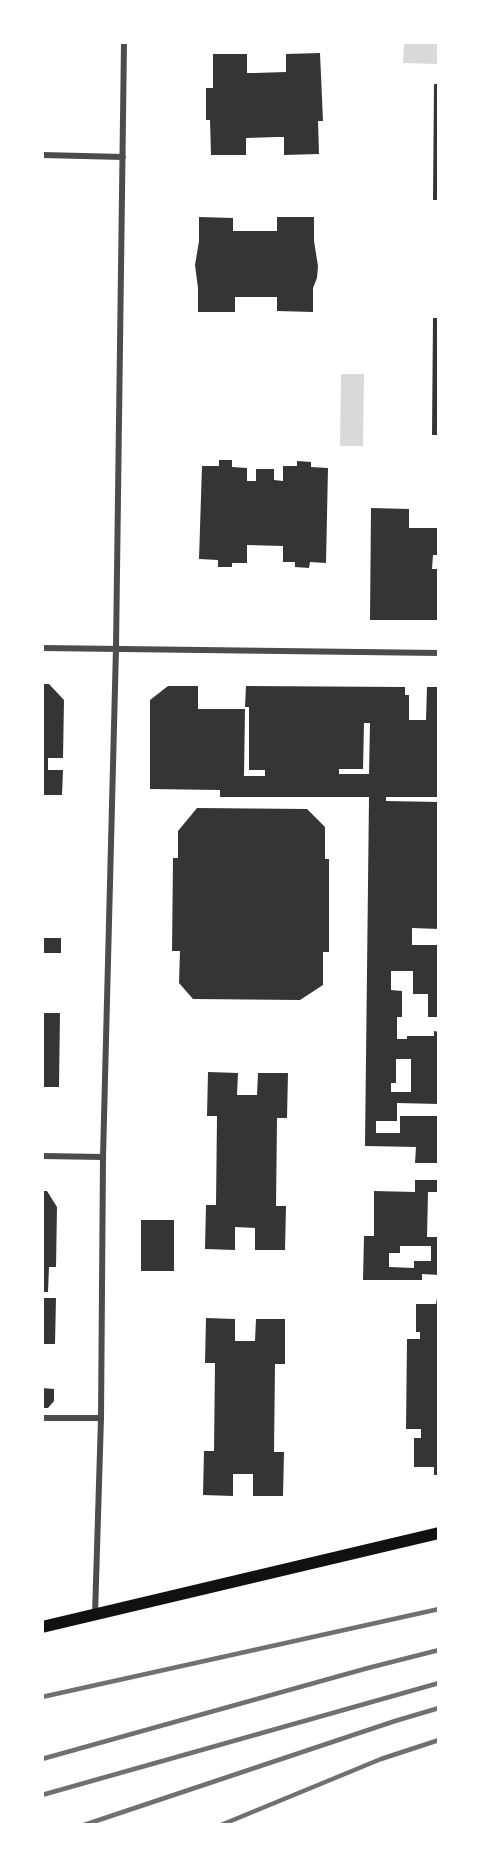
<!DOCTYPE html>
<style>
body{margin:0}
#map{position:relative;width:481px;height:1867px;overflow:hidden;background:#fff;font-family:Signika,sans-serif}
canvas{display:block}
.frame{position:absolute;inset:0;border:44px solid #fff;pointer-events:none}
</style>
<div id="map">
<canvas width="481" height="1867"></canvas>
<div class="frame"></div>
</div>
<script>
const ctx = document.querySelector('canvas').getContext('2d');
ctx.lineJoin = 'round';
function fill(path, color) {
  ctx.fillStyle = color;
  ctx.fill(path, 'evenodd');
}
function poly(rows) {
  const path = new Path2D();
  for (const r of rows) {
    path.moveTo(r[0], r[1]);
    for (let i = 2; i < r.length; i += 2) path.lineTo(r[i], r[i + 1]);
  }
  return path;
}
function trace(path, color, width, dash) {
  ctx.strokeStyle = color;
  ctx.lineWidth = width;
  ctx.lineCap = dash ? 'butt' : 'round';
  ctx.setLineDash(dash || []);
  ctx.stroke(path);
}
const water = poly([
 [404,42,439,42,439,50,437,51,437,64,403,63],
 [341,374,364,374,363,446,340,446]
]);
const building = poly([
 [320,53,323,121,318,121,319,154,284,155,284,137,277,137,246,138,246,155,211,155,210,120,206,120,206,88,213,88,213,54,247,54,247,73,255,73,286,72,286,54],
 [434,84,439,84,439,200,433,200],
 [199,217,233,218,233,231,277,231,277,217,314,217,314,241,318,266,317,278,313,288,313,312,277,311,277,297,235,297,235,312,198,312,198,288,195,265,199,241],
 [433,318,439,318,439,435,432,435],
 [219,460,232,460,232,467,247,468,247,481,256,481,256,469,274,469,274,480,283,481,283,466,297,466,297,461,311,462,311,467,328,468,326,563,310,562,309,568,295,567,295,562,283,562,283,546,247,545,247,563,232,563,232,567,218,567,218,560,199,559,202,466,219,466],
 [371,508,409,509,409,528,439,528,439,555,433,555,432,569,439,569,439,620,370,620],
 [42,684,49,684,64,700,63,758,48,758,48,770,63,770,62,795,42,795],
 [168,686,198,686,198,709,245,709,244,776,265,776,265,770,249,770,249,707,245,707,246,686,405,687,405,695,409,695,409,720,426,720,427,687,439,687,439,797,386,797,386,801,439,802,439,929,412,928,412,945,439,945,439,1017,428,1017,428,994,413,994,413,971,391,971,391,990,402,991,402,1017,397,1017,397,1039,407,1039,407,1036,434,1036,434,1031,439,1032,439,1104,397,1103,397,1121,376,1121,376,1133,400,1133,400,1116,439,1116,439,1163,415,1163,416,1147,365,1146,369,797,220,797,220,790,150,789,150,700],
 [364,723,370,723,369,774,339,774,339,769,363,769],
 [396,1059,411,1059,411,1092,391,1092,391,1083,396,1083],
 [197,808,307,809,325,827,325,859,329,859,329,952,323,952,323,985,300,1000,193,999,179,983,180,951,172,951,173,858,178,858,178,831],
 [42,938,61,938,61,953,42,953],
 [42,1013,60,1013,59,1087,42,1087],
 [208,1072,238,1073,237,1095,257,1095,258,1073,288,1073,287,1118,277,1118,276,1206,286,1206,285,1250,255,1250,255,1228,235,1227,235,1250,205,1249,206,1205,216,1205,217,1116,207,1116],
 [415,1180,439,1180,439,1192,428,1192,427,1237,439,1237,439,1275,422,1274,422,1280,363,1280,364,1236,374,1236,374,1191,415,1192],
 [400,1246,431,1246,431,1261,414,1261,414,1268,389,1267,389,1253,400,1253],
 [42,1191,47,1191,57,1207,56,1267,49,1267,48,1292,42,1292],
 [141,1220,174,1220,174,1271,141,1271],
 [42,1298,56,1298,55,1344,42,1344],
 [437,1298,439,1298,439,1475,434,1475,434,1467,414,1467,414,1438,421,1438,421,1429,406,1429,407,1339,420,1339,420,1332,416,1332,416,1304,436,1304],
 [206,1318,235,1319,235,1341,255,1341,256,1319,285,1319,285,1364,275,1364,274,1452,284,1452,283,1496,253,1496,253,1474,233,1474,233,1496,203,1495,204,1451,214,1451,215,1363,205,1363],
 [42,1388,54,1389,54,1401,48,1408,42,1408]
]);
const minor = poly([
 [42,155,123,157],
 [42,648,439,653],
 [42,1156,103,1157],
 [42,1418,101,1418],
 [95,1615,101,1418,103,1157,116,648,124,42]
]);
const secondary = poly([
 [42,1627,439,1533]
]);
const rail = poly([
 [42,1697,439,1609],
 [42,1759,368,1668,439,1650],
 [42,1795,439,1683],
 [84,1825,395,1721,439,1708],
 [221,1825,381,1759,439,1740]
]);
fill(water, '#d9d9d9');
fill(building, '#353535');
trace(minor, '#4c4c4c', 6);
trace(secondary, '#111', 12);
trace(rail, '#707070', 4.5);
</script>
